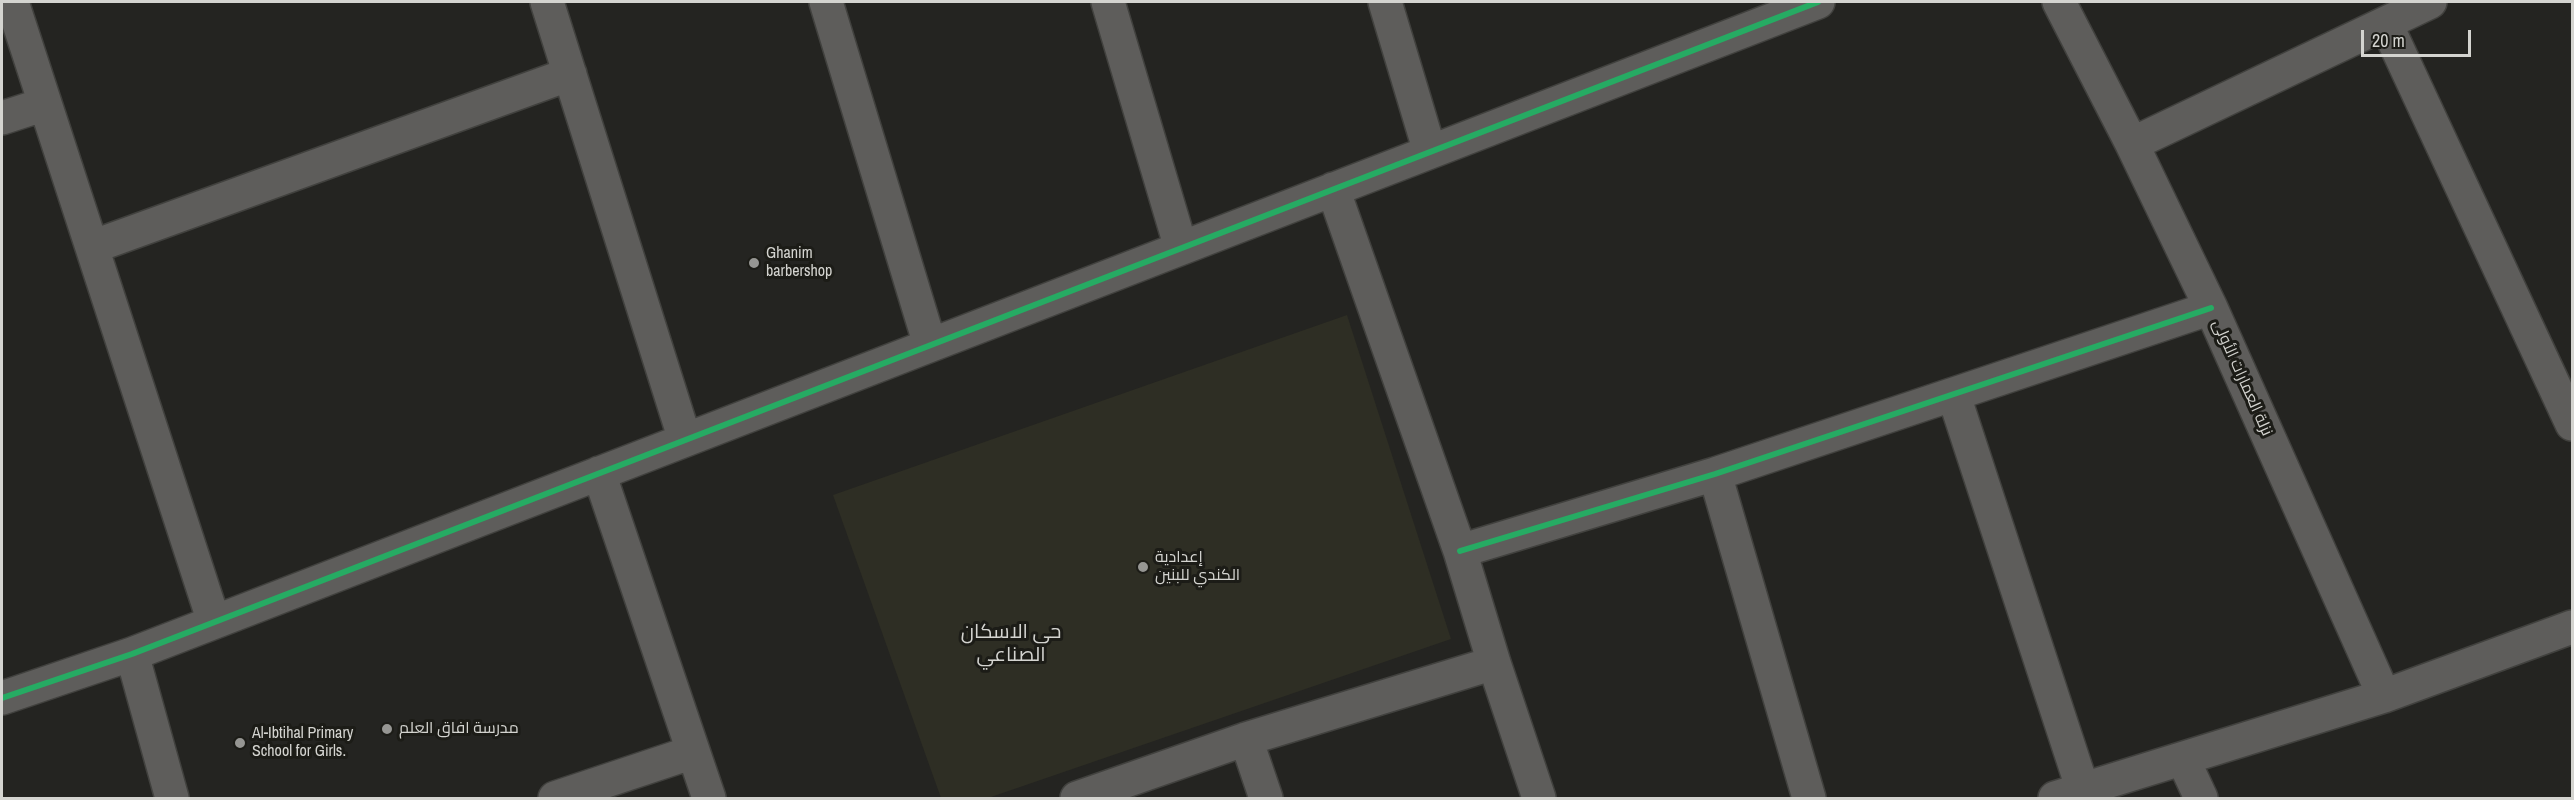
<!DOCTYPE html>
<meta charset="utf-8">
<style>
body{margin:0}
#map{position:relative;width:2574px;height:800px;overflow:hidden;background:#242421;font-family:"Archivo Narrow",sans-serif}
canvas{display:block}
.frame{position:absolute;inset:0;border:3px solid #d4d4d0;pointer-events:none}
.scale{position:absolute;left:2361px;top:30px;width:110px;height:27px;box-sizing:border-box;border:3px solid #d4d4d0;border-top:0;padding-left:8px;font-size:18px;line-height:21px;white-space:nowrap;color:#d4d4d0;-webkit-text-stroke:4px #1c1c17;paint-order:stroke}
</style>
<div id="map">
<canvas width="2574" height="800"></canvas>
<div class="frame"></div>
<div class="scale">20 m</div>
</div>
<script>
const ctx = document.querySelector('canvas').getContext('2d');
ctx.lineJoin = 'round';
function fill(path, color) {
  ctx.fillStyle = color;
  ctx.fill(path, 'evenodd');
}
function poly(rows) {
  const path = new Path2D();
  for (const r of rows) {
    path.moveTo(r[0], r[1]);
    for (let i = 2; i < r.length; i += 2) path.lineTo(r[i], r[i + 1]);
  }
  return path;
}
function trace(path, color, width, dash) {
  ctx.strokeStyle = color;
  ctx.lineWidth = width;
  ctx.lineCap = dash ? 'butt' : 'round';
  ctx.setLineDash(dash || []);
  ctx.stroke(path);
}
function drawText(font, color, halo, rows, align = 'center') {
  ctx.font = font + ' "Archivo Narrow",Cairo,sans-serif';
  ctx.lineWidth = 6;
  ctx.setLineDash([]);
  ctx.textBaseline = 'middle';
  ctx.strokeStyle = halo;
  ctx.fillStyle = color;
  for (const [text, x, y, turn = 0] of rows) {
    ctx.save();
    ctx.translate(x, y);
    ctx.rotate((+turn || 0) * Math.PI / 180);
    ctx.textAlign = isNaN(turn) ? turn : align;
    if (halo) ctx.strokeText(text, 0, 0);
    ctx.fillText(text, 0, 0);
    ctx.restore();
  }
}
const built = poly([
 [1347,315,1451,639,988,798,941,798,833,495]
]);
const minor = poly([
 [12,2,214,622],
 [547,2,685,440],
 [826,2,930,345],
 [1108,2,1181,248],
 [1385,2,1430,152],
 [2059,2,2132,144,2211,308,2384,696],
 [2386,24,2572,424],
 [2,118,45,104],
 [2132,144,2430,2],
 [1333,189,1460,551,1494,663,1539,798],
 [92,247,570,74],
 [1954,396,2083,790],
 [599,473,709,798],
 [1715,474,1809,798],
 [1460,551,1715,474,2211,308],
 [132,654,172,798],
 [2,698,132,654,1818,2],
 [1246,739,1266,798],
 [2183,759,2201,798],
 [555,798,693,752],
 [1077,798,1246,739,1494,663],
 [2055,798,2384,696,2572,627]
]);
const cycleway = poly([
 [1460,551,1715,474,2211,308],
 [2,698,132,654,1818,2]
]);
const markers = [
 [754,263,6,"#969693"],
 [1143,567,6,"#969693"],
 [387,729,6,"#969693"],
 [240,743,6,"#969693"]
];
const poiNames = [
 ["Ghanim",766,254],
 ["barbershop",766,272],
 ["إعدادية",1155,558],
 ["الكندي للبنين",1155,576],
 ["مدرسة افاق العلم",399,729],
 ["Al-Ibtihal Primary",252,734],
 ["School for Girls.",252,752]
];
const streetNames = [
 ["نزلة العمارات الأولى",2242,378,66]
];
const quarterNames = [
 ["حي الاسكان",1011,633],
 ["الصناعي",1011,656]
];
fill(built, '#2e2e24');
trace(minor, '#41413e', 36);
trace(minor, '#5e5d5b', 33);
trace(cycleway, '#26ab63', 6);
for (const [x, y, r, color] of markers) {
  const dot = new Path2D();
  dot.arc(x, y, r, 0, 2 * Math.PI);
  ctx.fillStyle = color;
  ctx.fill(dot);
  trace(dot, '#1c1c17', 2);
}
drawText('16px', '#d4d4d0', '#1c1c17', poiNames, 'left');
drawText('16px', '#d4d4d0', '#1c1c17', streetNames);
drawText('20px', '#d4d4d0', '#1c1c17', quarterNames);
</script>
